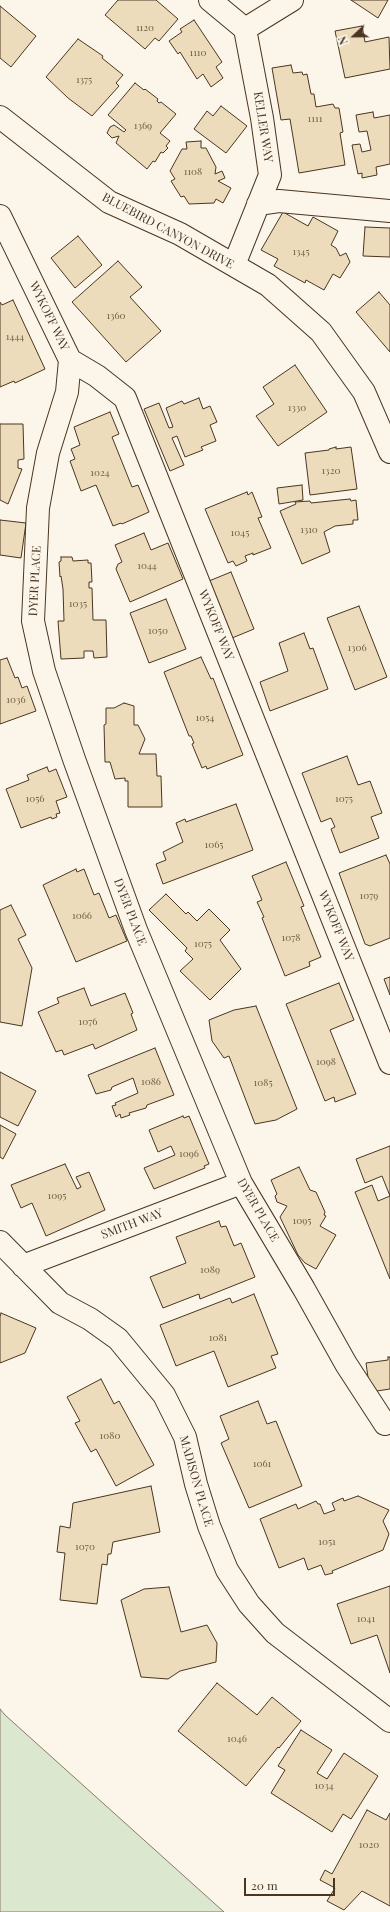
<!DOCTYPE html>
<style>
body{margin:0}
#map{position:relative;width:390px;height:1912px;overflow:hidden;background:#fbf6e9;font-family:"Playfair Display",serif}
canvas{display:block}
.north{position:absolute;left:334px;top:16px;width:40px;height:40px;-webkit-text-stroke:3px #fbf6e9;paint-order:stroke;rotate:248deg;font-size:11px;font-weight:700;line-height:16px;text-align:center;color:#4a3520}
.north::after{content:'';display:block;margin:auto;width:14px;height:18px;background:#4a3520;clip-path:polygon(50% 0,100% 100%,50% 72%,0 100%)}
.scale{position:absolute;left:244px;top:1878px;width:91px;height:18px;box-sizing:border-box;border:2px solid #4a3520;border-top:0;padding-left:5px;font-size:12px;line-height:14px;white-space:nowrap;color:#4a3520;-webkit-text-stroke:3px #fbf6e9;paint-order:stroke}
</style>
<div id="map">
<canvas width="390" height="1912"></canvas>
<div class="north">N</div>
<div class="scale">20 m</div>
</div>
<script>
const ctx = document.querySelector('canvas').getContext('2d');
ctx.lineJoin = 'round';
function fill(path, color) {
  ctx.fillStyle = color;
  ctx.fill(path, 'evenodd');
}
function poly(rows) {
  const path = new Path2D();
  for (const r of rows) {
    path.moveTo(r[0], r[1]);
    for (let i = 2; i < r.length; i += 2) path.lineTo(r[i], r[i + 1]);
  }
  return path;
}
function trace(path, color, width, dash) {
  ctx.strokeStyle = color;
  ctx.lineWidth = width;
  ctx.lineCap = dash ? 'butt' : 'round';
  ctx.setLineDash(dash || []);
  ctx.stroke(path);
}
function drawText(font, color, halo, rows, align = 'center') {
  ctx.font = font + ' "Playfair Display",serif';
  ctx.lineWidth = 3;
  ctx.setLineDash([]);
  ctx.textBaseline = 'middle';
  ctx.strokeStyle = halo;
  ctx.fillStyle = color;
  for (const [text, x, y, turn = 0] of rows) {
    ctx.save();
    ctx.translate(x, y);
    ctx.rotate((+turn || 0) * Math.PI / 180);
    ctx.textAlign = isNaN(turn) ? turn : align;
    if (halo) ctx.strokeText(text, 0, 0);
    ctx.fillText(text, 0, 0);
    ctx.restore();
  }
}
const green = poly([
 [0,1709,5,1715,224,1912,0,1912,0,1709]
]);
const building = poly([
 [118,0,156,0,178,19,159,41,155,38,145,49,105,15,118,0],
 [351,0,388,0,378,18,351,0],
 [0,6,36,36,11,67,0,58,0,6],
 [194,20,222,62,216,67,223,78,211,87,203,74,197,79,180,52,178,54,169,41,182,32,180,29,194,20],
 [362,26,365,42,389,37,390,69,345,78,335,31,362,26],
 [78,39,103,56,102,58,123,75,116,83,119,86,92,116,68,98,46,77,78,39],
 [291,65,293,73,302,72,303,75,307,74,311,94,314,94,316,107,333,104,335,108,339,108,343,132,340,133,345,165,299,173,290,119,281,120,272,68,291,65],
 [135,83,144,90,145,89,158,99,157,101,159,103,161,102,176,114,160,133,170,141,166,146,168,148,163,153,161,152,155,162,153,161,147,169,116,143,119,136,112,138,107,133,110,127,114,125,124,132,126,130,108,115,135,83],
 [221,106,247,126,226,153,194,129,207,111,213,116,221,106],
 [373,112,374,118,390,115,390,164,376,167,377,175,362,178,362,173,358,174,352,145,360,144,362,152,371,150,367,131,359,132,356,115,373,112],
 [201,141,201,148,206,148,216,167,215,174,222,171,225,178,218,181,231,188,223,203,216,199,214,203,189,204,184,196,181,197,171,181,175,179,170,171,182,149,187,149,186,142,201,141],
 [283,212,308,226,313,217,338,231,331,245,336,248,340,256,346,253,350,262,340,278,333,274,324,290,306,280,305,283,274,266,278,259,261,250,283,212],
 [365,227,390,228,390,257,363,256,365,227],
 [78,236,102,265,75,288,51,258,78,236],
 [118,261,142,287,130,297,161,331,126,362,72,302,118,261],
 [379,292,390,305,390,352,356,312,379,292],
 [13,300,45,369,15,383,14,381,0,387,0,302,2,305,13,300],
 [295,365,327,412,278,446,256,416,274,404,263,387,295,365],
 [199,398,203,409,210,406,217,422,210,425,216,441,201,447,203,450,185,457,177,436,172,438,184,465,170,471,144,409,159,403,169,428,173,427,166,408,182,401,184,404,199,398],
 [110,412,119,434,112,437,132,487,138,485,149,512,122,524,121,523,113,526,96,485,81,491,70,461,75,459,71,449,80,445,74,427,110,412],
 [0,424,23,424,24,459,18,460,18,468,22,469,8,504,0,500,0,424],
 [336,447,336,449,351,447,357,489,310,495,305,453,329,450,329,449,336,447],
 [302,485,303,500,279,504,277,488,302,485],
 [247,492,248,495,252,492,262,517,258,518,271,548,253,555,253,553,245,556,247,561,236,566,233,561,228,563,205,509,247,492],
 [350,499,351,501,356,500,358,520,353,520,353,524,335,526,324,532,330,552,302,564,280,511,296,504,295,502,310,501,311,503,350,499],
 [0,520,26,523,21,558,0,555,0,520],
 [144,533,151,550,168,543,183,579,130,602,116,569,118,564,122,562,115,545,144,533],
 [61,557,72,557,73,561,88,560,88,563,91,563,92,582,89,582,89,588,92,588,93,620,106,620,107,657,94,658,93,651,84,651,84,658,61,659,58,621,64,621,63,589,61,576,60,577,59,562,61,561,61,557],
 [231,572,254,629,232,638,209,581,231,572],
 [166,599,186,649,149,663,130,613,166,599],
 [359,606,387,677,355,690,327,618,359,606],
 [304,633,310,649,313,648,328,689,270,711,260,682,288,671,279,643,304,633],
 [201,657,211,679,213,678,243,755,207,769,206,766,202,768,192,744,194,743,191,736,189,736,164,672,201,657],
 [7,658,15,678,18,677,22,688,27,686,36,711,0,724,0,660,7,658],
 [124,703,134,706,134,725,138,725,145,739,139,754,156,754,157,776,161,776,162,807,128,807,128,781,125,781,125,778,115,779,110,762,105,762,104,725,106,724,106,708,114,708,124,703],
 [347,756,358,785,370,781,382,813,371,817,379,838,340,853,331,829,335,827,331,818,321,822,302,773,347,756],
 [47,767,49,772,56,769,67,797,56,801,60,813,56,814,57,817,52,819,51,817,21,828,6,789,29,780,27,775,47,767],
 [236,804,253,850,163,884,156,864,166,860,163,852,183,842,176,823,185,819,186,822,236,804],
 [386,855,390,864,390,938,370,946,365,944,339,873,386,855],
 [286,862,304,906,301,907,321,957,309,962,310,966,285,976,262,918,264,917,257,902,262,900,252,876,286,862],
 [76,869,77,872,84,869,94,895,99,893,109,918,116,915,127,941,76,962,43,885,76,869],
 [166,894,186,914,188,912,197,921,209,909,230,930,220,940,241,969,210,1000,180,971,193,959,185,951,187,948,149,910,166,894],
 [11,905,26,935,18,939,32,968,22,1026,0,1022,0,910,11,905],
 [390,977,390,995,384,979,390,977],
 [339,983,354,1020,330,1030,356,1094,335,1102,334,1097,325,1101,286,1004,339,983],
 [84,988,91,1006,125,993,133,1013,131,1014,137,1030,95,1049,93,1044,64,1055,62,1050,56,1052,38,1012,59,1003,57,998,84,988],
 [256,1006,297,1109,276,1120,255,1124,229,1056,224,1058,212,1041,209,1020,234,1010,256,1006],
 [155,1048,174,1095,147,1105,146,1108,129,1113,130,1115,121,1118,120,1114,116,1117,112,1106,116,1105,115,1103,138,1093,133,1078,112,1087,111,1090,96,1094,88,1075,155,1048],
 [0,1072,36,1091,18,1126,0,1117,0,1072],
 [183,1116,184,1118,189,1116,209,1164,204,1166,205,1168,154,1189,144,1168,175,1155,171,1146,158,1152,149,1130,183,1116],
 [0,1125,16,1134,3,1159,0,1157,0,1125],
 [390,1146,390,1279,355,1192,372,1185,378,1201,390,1196,382,1176,365,1183,356,1159,390,1146],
 [65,1164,77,1189,81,1187,76,1177,89,1172,105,1210,46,1236,32,1203,21,1208,11,1185,65,1164],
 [299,1167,310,1190,316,1192,325,1212,324,1215,326,1216,320,1226,336,1235,316,1269,305,1263,298,1255,280,1217,287,1206,277,1202,275,1196,277,1194,271,1180,299,1167],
 [219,1221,221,1227,226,1226,234,1246,241,1243,255,1277,200,1299,199,1294,163,1308,150,1277,186,1263,176,1237,219,1221],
 [254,1294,278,1354,271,1356,276,1368,228,1387,214,1351,176,1366,160,1325,230,1298,232,1303,254,1294],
 [1,1313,36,1328,25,1353,0,1363,0,1317,1,1313],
 [388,1357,390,1357,390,1389,370,1392,366,1363,388,1360,388,1357],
 [101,1379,114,1404,119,1401,154,1465,116,1486,96,1449,91,1452,75,1423,80,1421,67,1397,101,1379],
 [258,1401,267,1424,276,1421,302,1486,249,1508,221,1443,229,1439,220,1416,258,1401],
 [151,1486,160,1532,113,1542,111,1554,108,1554,107,1565,102,1564,97,1604,60,1600,65,1553,57,1552,60,1526,70,1528,73,1503,151,1486],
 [358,1496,389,1510,383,1521,389,1534,383,1550,332,1571,333,1573,325,1575,321,1565,308,1570,304,1558,279,1568,260,1519,296,1504,298,1509,316,1501,318,1504,320,1504,324,1514,335,1510,332,1503,343,1498,344,1501,358,1496],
 [390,1586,390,1673,377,1635,351,1644,337,1604,390,1586],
 [169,1587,181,1632,207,1625,217,1643,216,1662,180,1671,168,1679,141,1677,121,1600,144,1589,169,1587],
 [217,1683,257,1715,272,1697,301,1721,279,1748,278,1747,246,1786,178,1731,217,1683],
 [301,1730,332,1750,317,1773,327,1779,344,1753,378,1776,351,1819,343,1814,332,1832,271,1793,285,1770,278,1766,301,1730],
 [367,1810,386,1820,390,1813,390,1906,362,1891,344,1910,327,1901,335,1888,320,1880,325,1870,332,1874,367,1810]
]);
const minor = poly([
 [210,0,245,29,262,118,270,175,234,265],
 [245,29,292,0],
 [0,117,109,202,180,234,268,285,321,332,364,392,390,452],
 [258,204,279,201,390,211],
 [0,216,70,360,97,376,125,398,390,1063],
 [70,360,67,392,48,453,38,508,33,621,44,671,74,759,136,930,241,1183,304,1289,346,1364,385,1424],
 [0,1242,60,1303,90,1319,118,1339,164,1395,185,1437,196,1484,209,1526,227,1570,249,1604,275,1633,390,1721],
 [23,1266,241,1183]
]);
const numberNames = [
 ["1120",145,28],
 ["1110",198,53],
 ["1375",84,80],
 ["1111",315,119],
 ["1369",143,126],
 ["1108",193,172],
 ["1345",301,252],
 ["1360",116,316],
 ["1444",15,337],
 ["1330",297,408],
 ["1320",331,471],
 ["1024",100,473],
 ["1310",309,530],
 ["1045",240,533],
 ["1044",147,566],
 ["1035",78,604],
 ["1050",158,631],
 ["1306",357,648],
 ["1036",16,700],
 ["1054",205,718],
 ["1056",35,799],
 ["1075",344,799],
 ["1065",214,845],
 ["1079",369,896],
 ["1066",82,916],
 ["1078",291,938],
 ["1075",203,944],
 ["1076",88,1022],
 ["1098",326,1062],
 ["1086",151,1082],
 ["1085",263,1083],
 ["1096",189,1154],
 ["1095",57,1196],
 ["1095",302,1221],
 ["1089",210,1270],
 ["1081",218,1338],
 ["1080",110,1436],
 ["1061",262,1464],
 ["1051",327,1542],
 ["1070",85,1547],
 ["1041",366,1619],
 ["1046",237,1739],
 ["1034",324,1786],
 ["1020",369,1845]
];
const streetNames = [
 ["KELLER WAY",263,127,81],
 ["BLUEBIRD CANYON DRIVE",168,231,28],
 ["WYKOFF WAY",49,316,64],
 ["DYER PLACE",35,581,-87],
 ["WYKOFF WAY",216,625,68],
 ["DYER PLACE",130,912,69],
 ["WYKOFF WAY",336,926,68],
 ["DYER PLACE",258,1210,60],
 ["SMITH WAY",132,1224,-21],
 ["MADISON PLACE",196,1481,74]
];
fill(green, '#dce7d0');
trace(green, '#887966', 1);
fill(building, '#ecdcbc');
trace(building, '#4a3520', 1);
trace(minor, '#4a3520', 24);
trace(minor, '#fbf6e9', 22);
drawText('10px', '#725f47', null, numberNames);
drawText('12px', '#4a3520', '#fbf6e9', streetNames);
</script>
